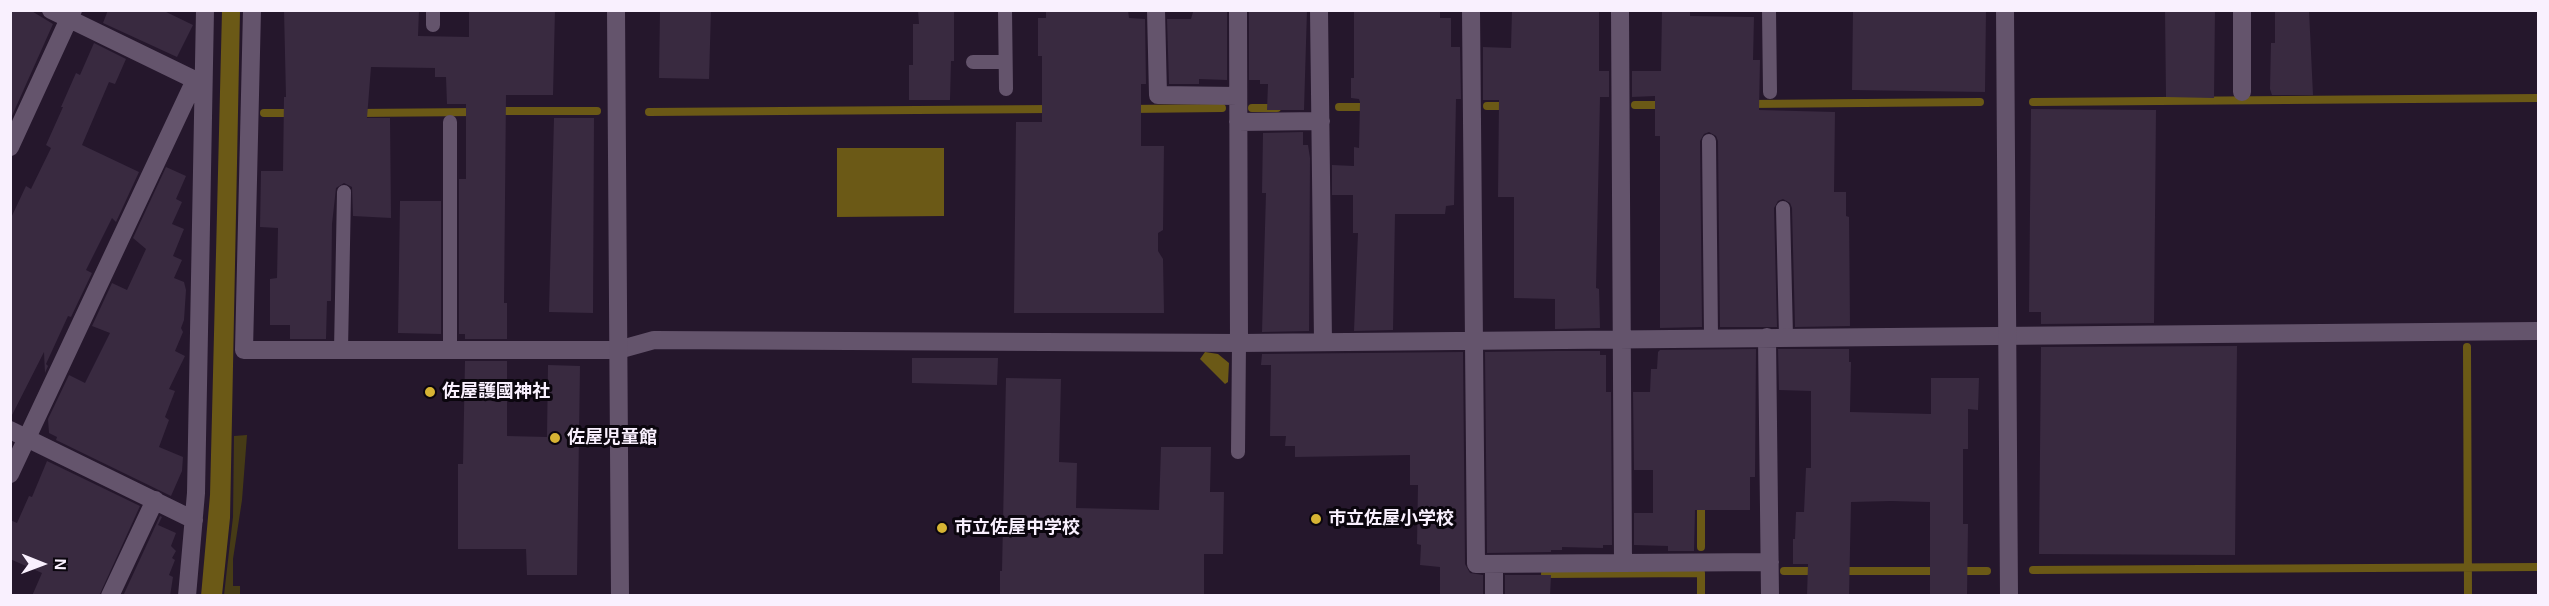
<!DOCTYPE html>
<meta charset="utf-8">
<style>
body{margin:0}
#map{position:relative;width:2549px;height:606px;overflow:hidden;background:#25172c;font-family:Arial,sans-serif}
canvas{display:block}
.frame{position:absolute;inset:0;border:12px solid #f9f0fe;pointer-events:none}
.north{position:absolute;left:12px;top:534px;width:60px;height:60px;-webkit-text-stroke:4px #0b060e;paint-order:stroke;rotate:91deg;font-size:16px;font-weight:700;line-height:24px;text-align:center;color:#f9f0fe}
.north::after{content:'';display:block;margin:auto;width:21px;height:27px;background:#f9f0fe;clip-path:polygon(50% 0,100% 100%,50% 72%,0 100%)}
</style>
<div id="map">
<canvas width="2549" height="606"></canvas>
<div class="frame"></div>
<div class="north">N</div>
</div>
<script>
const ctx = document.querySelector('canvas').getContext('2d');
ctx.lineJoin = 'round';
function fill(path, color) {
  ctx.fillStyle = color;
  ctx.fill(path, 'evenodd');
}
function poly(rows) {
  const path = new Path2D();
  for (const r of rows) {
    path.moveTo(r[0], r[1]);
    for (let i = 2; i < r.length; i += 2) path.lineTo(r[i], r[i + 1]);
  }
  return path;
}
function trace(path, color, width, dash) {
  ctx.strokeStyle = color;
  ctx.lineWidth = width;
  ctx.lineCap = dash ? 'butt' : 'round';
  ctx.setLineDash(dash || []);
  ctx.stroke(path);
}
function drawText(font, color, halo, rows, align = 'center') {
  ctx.font = font + ' Arial,"Noto Sans JP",sans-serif';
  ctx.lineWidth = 6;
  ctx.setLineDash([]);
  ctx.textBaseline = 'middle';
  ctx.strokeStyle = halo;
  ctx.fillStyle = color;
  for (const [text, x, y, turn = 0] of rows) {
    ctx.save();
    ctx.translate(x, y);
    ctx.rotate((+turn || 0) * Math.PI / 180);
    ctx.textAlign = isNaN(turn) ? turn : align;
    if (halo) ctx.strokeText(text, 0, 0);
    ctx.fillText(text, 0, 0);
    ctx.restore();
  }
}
const green = poly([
 [247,435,242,500,233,559,233,586,240,586,240,595,224,595,233,517,234,436]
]);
const water = poly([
 [222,11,240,11,230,518,222,595,201,596,210,495],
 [837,148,944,148,944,216,837,217],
 [1205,352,1218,354,1229,363,1228,382,1225,384,1200,359]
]);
const stream = poly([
 [2033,102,2538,98],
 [1749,104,1980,102],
 [1635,105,1664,105],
 [1487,106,1510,106],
 [1339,107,1370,107],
 [1252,108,1277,108],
 [1130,109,1222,108],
 [495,111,597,111],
 [649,112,1051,109],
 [264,113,293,113],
 [357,113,476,112],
 [2467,347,2468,596],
 [1701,499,1701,547],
 [2033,570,2538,567],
 [1784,571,1819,571],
 [1841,571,1939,571],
 [1958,571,1987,571],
 [1545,574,1701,573,1701,596]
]);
const building = poly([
 [10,10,30,10,53,24,11,118],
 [108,10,162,10,193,25,177,57,103,23],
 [284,10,419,10,418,36,469,37,469,10,555,10,553,95,506,95,504,303,507,303,507,339,465,339,465,334,459,334,459,179,466,179,466,104,447,104,446,77,435,77,435,68,371,67,367,118,390,118,391,218,353,216,352,187,344,183,336,188,332,224,331,301,327,301,326,339,290,339,290,325,270,325,270,279,277,278,278,228,260,227,261,171,283,171,284,97,286,97],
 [660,10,711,10,709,79,659,78],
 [918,10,954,11,954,61,951,61,950,100,909,100,909,65,913,65,913,24,919,24],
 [1046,10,1128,10,1129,18,1145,19,1146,84,1141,84,1141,146,1164,146,1163,230,1158,233,1158,251,1163,259,1164,313,1014,313,1016,122,1042,122,1042,56,1038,56,1038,18,1046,18],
 [1204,10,1227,10,1227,80,1199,79,1199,84,1169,84,1167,19,1191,19,1193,12],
 [1249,10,1307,10,1304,110,1267,110,1268,84,1260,84,1260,80,1249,80],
 [1354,10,1440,10,1440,18,1451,18,1451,47,1460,47,1461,99,1456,99,1454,205,1446,206,1445,214,1395,214,1393,330,1354,331,1358,233,1353,233,1353,195,1332,195,1332,165,1354,166,1354,147,1359,148,1360,102,1359,99,1351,98,1351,78,1354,78],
 [1512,10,1599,10,1599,71,1609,71,1609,97,1600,97,1596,288,1599,289,1600,328,1555,329,1555,299,1514,298,1514,197,1498,197,1499,100,1483,100,1483,47,1511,48],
 [1662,10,1690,10,1690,16,1754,17,1753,60,1760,60,1759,110,1835,112,1834,192,1846,192,1846,216,1849,217,1850,326,1795,327,1792,208,1790,203,1783,199,1778,201,1774,208,1777,327,1720,327,1718,141,1716,136,1709,132,1704,134,1700,141,1702,327,1660,328,1660,136,1655,136,1655,96,1632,97,1632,71,1661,71],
 [1853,10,1986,10,1985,92,1852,90],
 [2165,10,2215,10,2214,98,2166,97],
 [2275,10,2309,10,2313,95,2272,95,2270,89,2271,43,2275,43],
 [94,43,126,59,115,84,109,82,82,145,139,172,116,222,112,218,86,270,92,273,71,317,68,316,46,364,48,366,45,373,44,352,10,419,10,220,26,186,31,189,51,148,46,145,63,107,61,107,76,73,80,75],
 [2031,109,2156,110,2154,323,2041,324,2041,312,2029,312],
 [554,118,594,118,593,313,549,312],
 [1303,132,1303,145,1308,145,1310,158,1309,331,1262,332,1266,193,1262,193,1263,133],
 [166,167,186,176,176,199,182,202,172,224,184,229,173,256,182,260,174,278,184,282,186,290,184,320,181,328,183,332,175,351,185,356,169,389,175,391,165,417,169,420,159,447,183,457,182,471,171,496,56,440,57,437,49,433,48,419,69,375,85,383,110,333,92,326,112,283,127,290,146,249,133,238],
 [400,201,441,201,441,334,398,333],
 [2237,346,2235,555,2039,554,2041,347],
 [1756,349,1755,477,1750,477,1750,510,1695,510,1694,551,1668,551,1668,546,1634,545,1634,513,1653,513,1653,470,1634,470,1633,392,1650,392,1651,369,1657,369,1658,352,1660,350],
 [1778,349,1849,349,1849,362,1851,362,1850,412,1931,414,1931,378,1979,378,1978,410,1968,409,1968,449,1963,449,1963,524,1968,524,1967,596,1930,596,1930,502,1891,501,1851,502,1849,596,1807,596,1808,564,1793,564,1793,539,1795,539,1796,512,1804,512,1806,468,1811,468,1811,391,1779,390],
 [1555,351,1600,351,1600,355,1606,355,1606,392,1611,392,1612,545,1603,545,1603,548,1562,547,1562,550,1551,550,1551,552,1487,553,1485,352],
 [1463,352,1465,564,1470,573,1483,575,1483,596,1440,596,1440,567,1420,565,1421,545,1417,544,1418,485,1410,485,1410,455,1295,457,1295,446,1285,446,1286,436,1270,436,1271,365,1261,365,1262,354],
 [912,358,998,358,997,385,912,383],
 [465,361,507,361,507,436,547,437,548,365,580,366,577,575,527,575,526,549,458,549,458,464,463,464],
 [1006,378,1061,379,1059,462,1077,463,1076,508,1159,510,1161,447,1211,447,1210,492,1224,492,1223,554,1204,554,1204,596,1000,596,1000,571,1002,571],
 [47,461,140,506,99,596,32,596,42,573,10,559,10,520,17,523,29,496,32,497],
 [160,516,162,517,158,525,176,533,171,546,176,551,172,558,175,560,169,575,173,577,170,596,123,596],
 [1505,575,1551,575,1550,596,1505,596]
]);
const service = poly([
 [1005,10,1006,89],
 [1769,10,1770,92],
 [433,25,433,10],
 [973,62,1005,62],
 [450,122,450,350],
 [1709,141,1711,337],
 [1783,208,1786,337],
 [341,350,344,192],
 [1238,452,1239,343]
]);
const minor = poly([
 [51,10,195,80,203,80],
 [252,10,244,350,618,350,654,340,1239,343,2538,331],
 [1156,10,1158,95,1238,96],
 [1238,10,1239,343],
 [1319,10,1323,342],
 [1471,10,1476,564,1770,562],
 [1620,10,1623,563],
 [2242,10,2242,92],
 [1238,122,1321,121],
 [10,147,73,10],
 [1767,337,1770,596],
 [10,430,194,520],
 [10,474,195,80],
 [110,596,155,500],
 [187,596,196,493,205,10],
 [1494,596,1494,564]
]);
const tertiary = poly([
 [616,10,620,596],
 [2005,10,2009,596]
]);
const markers = [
 [430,392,6,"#d7b434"],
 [555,438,6,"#d7b434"],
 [1316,519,6,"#d7b434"],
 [942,528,6,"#d7b434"]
];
const poiNames = [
 ["佐屋護國神社",442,392],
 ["佐屋児童館",567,438],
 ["市立佐屋小学校",1328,519],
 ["市立佐屋中学校",954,528]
];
fill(green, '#463b16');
fill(water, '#6b5916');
trace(stream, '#6b5916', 8);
fill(building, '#392a40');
trace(service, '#64546c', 14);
trace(minor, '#64546c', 18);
trace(tertiary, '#64546c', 18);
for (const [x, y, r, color] of markers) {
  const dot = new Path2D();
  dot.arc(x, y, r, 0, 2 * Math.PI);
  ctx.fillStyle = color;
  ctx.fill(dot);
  trace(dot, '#0b060e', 2);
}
drawText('bold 18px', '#f9f0fe', '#0b060e', poiNames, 'left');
</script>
